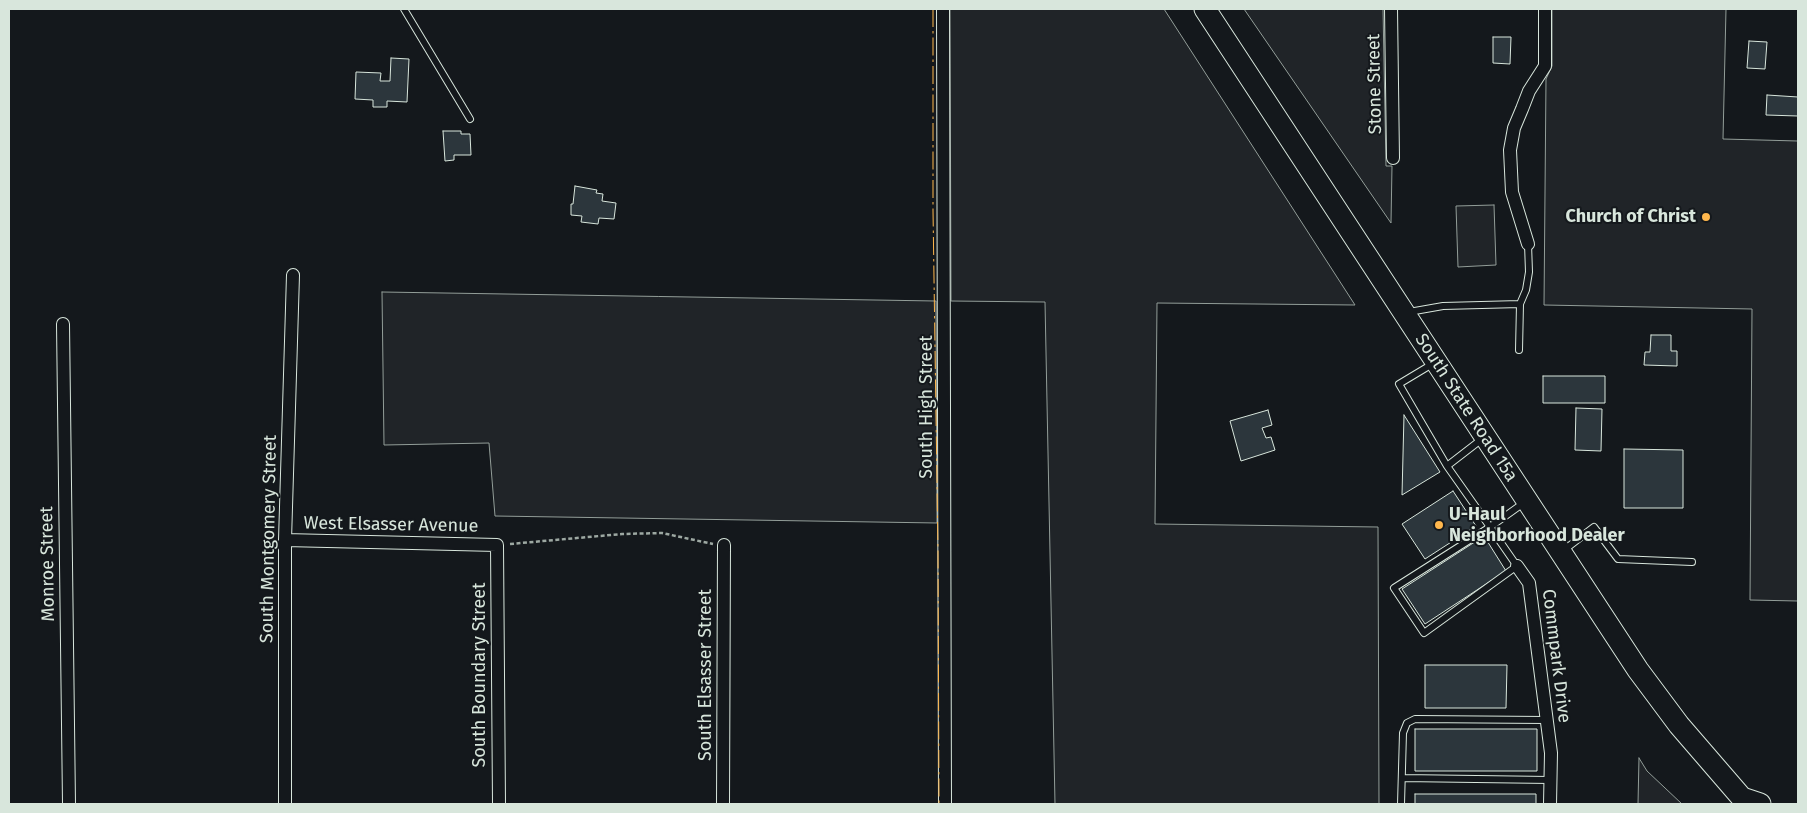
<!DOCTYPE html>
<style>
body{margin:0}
#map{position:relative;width:1807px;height:813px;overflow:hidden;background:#14181c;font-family:"Fira Sans",sans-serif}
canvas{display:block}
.frame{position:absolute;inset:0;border:10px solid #d8e6dc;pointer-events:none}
</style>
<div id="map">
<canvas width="1807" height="813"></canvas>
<div class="frame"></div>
</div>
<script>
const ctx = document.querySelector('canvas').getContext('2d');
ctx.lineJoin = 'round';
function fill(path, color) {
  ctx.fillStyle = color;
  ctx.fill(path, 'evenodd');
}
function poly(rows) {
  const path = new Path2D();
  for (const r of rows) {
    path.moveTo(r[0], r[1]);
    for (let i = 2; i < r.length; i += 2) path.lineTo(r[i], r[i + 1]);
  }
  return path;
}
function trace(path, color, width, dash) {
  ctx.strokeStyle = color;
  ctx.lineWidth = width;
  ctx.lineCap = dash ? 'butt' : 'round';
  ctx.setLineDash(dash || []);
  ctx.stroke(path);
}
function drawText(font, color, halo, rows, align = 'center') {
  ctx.font = font + ' "Fira Sans",sans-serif';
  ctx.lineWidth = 4;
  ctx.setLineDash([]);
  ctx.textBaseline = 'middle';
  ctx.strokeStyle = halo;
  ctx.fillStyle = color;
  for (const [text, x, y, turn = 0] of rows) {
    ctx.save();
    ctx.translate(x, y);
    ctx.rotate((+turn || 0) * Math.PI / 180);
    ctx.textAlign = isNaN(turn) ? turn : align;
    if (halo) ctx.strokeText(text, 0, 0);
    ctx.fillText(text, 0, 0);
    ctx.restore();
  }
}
const green = poly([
 [950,9,1164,9,1355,305,1157,303,1155,524,1378,527,1379,804,1055,804,1045,302,951,301,950,9],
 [1244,9,1383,9,1386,166,1392,166,1391,223,1244,9],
 [1552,9,1726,9,1723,139,1798,141,1798,601,1750,600,1752,309,1544,305,1546,79,1552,66,1552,9],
 [1494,205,1496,265,1458,267,1456,206,1494,205],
 [382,292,936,301,937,523,495,516,489,443,384,445,382,292],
 [1639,758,1647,771,1682,804,1638,804,1639,758]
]);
const building = poly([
 [1493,37,1511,37,1510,64,1493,63,1493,37],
 [1749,41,1767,42,1765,69,1747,68,1749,41],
 [391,58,409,59,407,102,387,101,387,107,373,107,373,100,355,99,356,72,381,73,380,81,390,81,391,58],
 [1767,95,1798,97,1798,116,1766,115,1767,95],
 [443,131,461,131,461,134,470,134,471,155,454,155,454,160,445,161,443,131],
 [575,186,597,190,596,193,603,194,602,201,616,203,614,219,599,218,598,224,581,222,582,216,571,215,571,204,573,204,575,186],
 [1651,335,1671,335,1671,351,1677,351,1677,366,1644,365,1645,352,1650,352,1651,335],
 [1543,376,1605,376,1605,403,1543,403,1543,376],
 [1576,408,1602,409,1601,451,1575,450,1576,408],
 [1268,410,1272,425,1262,428,1266,438,1271,437,1275,450,1241,461,1230,421,1268,410],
 [1404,415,1440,472,1402,495,1404,415],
 [1624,449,1683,450,1683,508,1624,508,1624,449],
 [1453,491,1476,526,1425,559,1402,524,1453,491],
 [1484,536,1506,571,1425,624,1402,589,1484,536],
 [1425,665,1507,665,1506,708,1425,708,1425,665],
 [1415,729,1537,729,1537,771,1415,771,1415,729],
 [1415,794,1536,794,1536,804,1415,804,1415,794]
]);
const path = poly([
 [510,544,622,534,662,533,713,544]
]);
const service = poly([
 [404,9,470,119],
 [1409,312,1443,306,1520,304,1526,290,1529,272,1528,244],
 [1519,350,1520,304],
 [1434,363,1399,384,1447,466],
 [1482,439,1447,466,1490,527,1517,566,1424,633,1394,588,1490,527,1525,502],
 [1564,550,1594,527,1618,559,1692,562],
 [1402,778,1550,780],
 [1401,804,1403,733,1407,723,1415,719,1546,720]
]);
const minor = poly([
 [943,9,945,804],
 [1391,9,1393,158],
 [1528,244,1512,192,1510,150,1514,128,1522,109,1529,91,1545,66,1545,9],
 [63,324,69,804],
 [285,540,497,545,499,804],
 [1517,566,1529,583,1551,753,1550,804],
 [285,804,285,540,293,275],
 [723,804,724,545]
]);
const trunk = poly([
 [1205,9,1638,670,1679,725,1742,798,1760,804]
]);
const power = poly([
 [933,9,933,210,938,551,939,804]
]);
const markers = [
 [1706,217,5,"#ffb74d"],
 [1439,525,5,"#ffb74d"]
];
const streetNames = [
 ["Stone Street",1375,84,-91],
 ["South High Street",927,407,-90],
 ["South State Road 15a",1466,408,57],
 ["West Elsasser Avenue",391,525,1],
 ["South Montgomery Street",269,539,-89],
 ["Monroe Street",48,564,-91],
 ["Commpark Drive",1556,656,83],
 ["South Boundary Street",480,675,-90],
 ["South Elsasser Street",706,675,-90]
];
const poiNames = [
 ["Church of Christ",1696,217],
 ["U-Haul",1449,515,"left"],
 ["Neighborhood Dealer",1449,536,"left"]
];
fill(green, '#202428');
trace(green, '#939e99', 1);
fill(building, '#2c363c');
trace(building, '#d8e6dc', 1);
trace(service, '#d8e6dc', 8);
trace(minor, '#d8e6dc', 14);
trace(trunk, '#d8e6dc', 23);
trace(path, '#9da8a2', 2.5, [4, 2.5]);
trace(service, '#14181c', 6);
trace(minor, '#14181c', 12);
trace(trunk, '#14181c', 21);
trace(power, '#ffb74d', 1, [18, 4, 2.5, 4]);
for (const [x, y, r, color] of markers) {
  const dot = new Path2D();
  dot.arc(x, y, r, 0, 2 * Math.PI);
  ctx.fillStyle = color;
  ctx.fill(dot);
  trace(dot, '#14181c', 2);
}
drawText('18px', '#d8e6dc', '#14181c', streetNames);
drawText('bold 18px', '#d8e6dc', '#14181c', poiNames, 'right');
</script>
